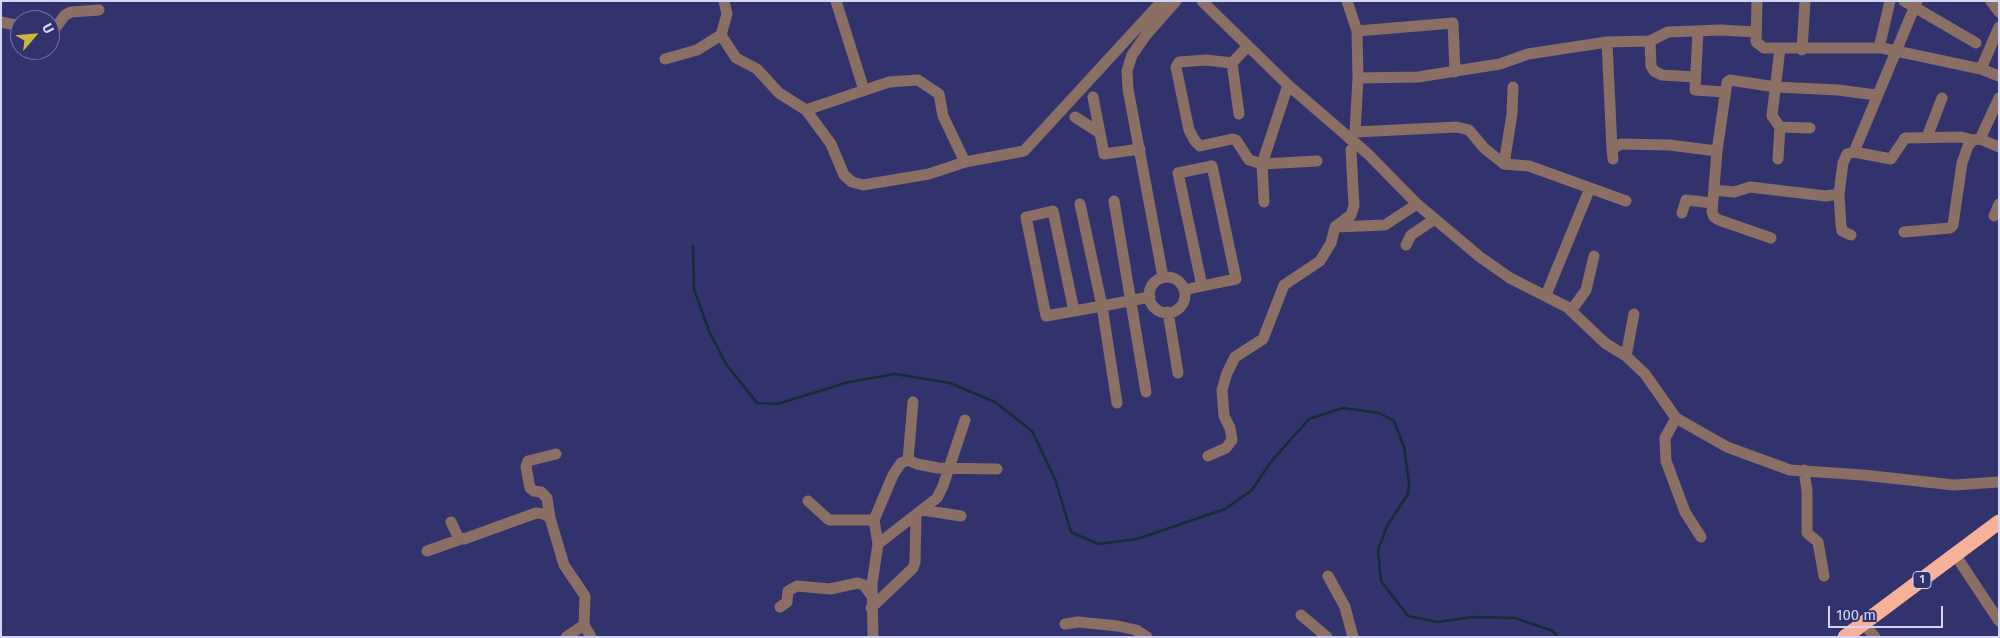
<!DOCTYPE html>
<style>
body{margin:0}
#map{position:relative;width:2000px;height:638px;overflow:hidden;background:#32336d;font-family:"Fira Sans",sans-serif}
canvas{display:block}
.frame{position:absolute;inset:0;border:2px solid #d2d7fa;pointer-events:none}
.north{position:absolute;left:10px;top:10px;width:50px;height:50px;box-sizing:border-box;background:#32336d;border:1px solid #7275a5;border-radius:50%;rotate:63deg;font-size:14px;font-weight:700;line-height:20px;text-align:center;color:#d2d7fa}
.north::after{content:'';display:block;margin:auto;width:18px;height:22px;background:#ceb837;clip-path:polygon(50% 0,100% 100%,50% 72%,0 100%)}
.scale{position:absolute;left:1828px;top:606px;width:115px;height:22px;box-sizing:border-box;border:2px solid #d2d7fa;border-top:0;padding-left:6px;font-size:15px;line-height:18px;white-space:nowrap;color:#d2d7fa;-webkit-text-stroke:4px #32336d;paint-order:stroke}
</style>
<div id="map">
<canvas width="2000" height="638"></canvas>
<div class="frame"></div>
<div class="north">U</div>
<div class="scale">100 m</div>
</div>
<script>
const ctx = document.querySelector('canvas').getContext('2d');
ctx.lineJoin = 'round';
function poly(rows) {
  const path = new Path2D();
  for (const r of rows) {
    if (r.length === 3) {
      path.moveTo(r[0] + r[2], r[1]);
      path.arc(r[0], r[1], r[2], 0, 2 * Math.PI);
      continue;
    }
    path.moveTo(r[0], r[1]);
    for (let i = 2; i < r.length; i += 2) path.lineTo(r[i], r[i + 1]);
  }
  return path;
}
function trace(path, color, width, dash) {
  ctx.strokeStyle = color;
  ctx.lineWidth = width;
  ctx.lineCap = dash ? 'butt' : 'round';
  ctx.setLineDash(dash || []);
  ctx.stroke(path);
}
function drawText(font, color, halo, rows, align = 'center') {
  ctx.font = font + ' "Fira Sans",sans-serif';
  ctx.lineWidth = 4.5;
  ctx.setLineDash([]);
  ctx.textBaseline = 'middle';
  ctx.strokeStyle = halo;
  ctx.fillStyle = color;
  for (const [text, x, y, turn = 0] of rows) {
    ctx.save();
    ctx.translate(x, y);
    ctx.rotate((+turn || 0) * Math.PI / 180);
    ctx.textAlign = isNaN(turn) ? turn : align;
    if (halo) ctx.strokeText(text, 0, 0);
    ctx.fillText(text, 0, 0);
    ctx.restore();
  }
}
const stream = poly([
 [693,246,694,289,709,331,726,364,757,403,777,404,849,382,895,374,950,383,995,402,1032,431,1055,479,1071,532,1098,544,1137,539,1225,509,1252,490,1270,463,1309,419,1343,408,1379,413,1394,421,1404,447,1409,483,1408,494,1387,526,1378,550,1381,581,1408,616,1437,622,1473,617,1515,618,1553,631,1558,637]
]);
const minor = poly([
 [724,1,727,14,721,35,736,58,757,69,779,93,806,110,831,144,844,175,852,182,863,185,929,174,965,162,1024,151,1162,1],
 [836,1,864,90],
 [1202,1,1288,85,1368,154,1417,204,1480,257,1510,278,1567,307,1605,343,1626,356,1645,374,1676,418,1727,447,1790,470,1863,475,1954,485,1999,482],
 [1347,1,1357,31,1358,78,1355,132],
 [1757,1,1756,42,1764,48,1882,48,1981,69,1999,76],
 [1904,1,1976,43],
 [1991,1,1999,12],
 [1,22,20,26],
 [50,27,57,26,65,15,71,12,99,10],
 [1357,31,1453,23,1455,72],
 [1698,31,1695,90,1724,92],
 [1650,41,1651,66,1654,71,1662,75,1695,77],
 [1248,46,1232,63,1206,60,1179,62,1176,67,1189,130,1195,141,1200,146,1232,139,1236,140,1249,160,1262,164,1317,161],
 [1879,48,1890,1],
 [1802,50,1805,1],
 [665,59,697,50,721,35],
 [1232,63,1239,114],
 [1981,69,1999,27],
 [1358,78,1418,77,1500,64,1528,54,1607,42],
 [1513,87,1512,114,1504,164,1529,166,1626,201],
 [1093,97,1104,154,1140,149],
 [806,110,889,82,918,80,939,94,943,116,965,162],
 [1075,117,1100,133],
 [1780,127,1810,128],
 [1927,137,1942,98],
 [1350,139,1355,132,1457,127,1469,130,1484,148,1504,164],
 [1980,139,1999,98],
 [1612,149,1607,42,1650,41,1668,32,1721,30,1755,32],
 [1854,152,1917,1],
 [1613,159,1612,149,1621,144,1669,145,1717,151],
 [1778,159,1780,127,1772,116,1780,48],
 [1714,190,1734,192,1750,187,1826,196,1839,194],
 [1114,201,1146,392],
 [1264,202,1262,164,1288,85],
 [1080,204,1102,306,1117,403],
 [1682,213,1686,200,1712,203],
 [1994,216,1999,204],
 [1335,227,1385,225,1417,204],
 [1904,232,1950,228,1953,225,1962,163,1968,146,1973,140,1980,139,1999,147],
 [1851,235,1842,231,1841,225,1839,194,1843,163,1847,154,1854,152,1891,159,1905,138,1961,137,1973,140],
 [1771,238,1719,220,1714,217,1712,212,1717,151,1727,82,1730,80,1776,87,1838,90,1876,95],
 [1406,245,1411,235,1435,219],
 [1163,277,1128,89,1127,71,1132,55,1146,35,1176,1],
 [1167,295,18],
 [1184,290,1202,286,1236,279,1212,166,1178,173,1202,286],
 [1546,295,1590,188],
 [1074,311,1053,211,1026,217,1046,316,1102,306,1150,297],
 [1571,311,1586,290,1594,256],
 [1168,312,1178,373],
 [1626,356,1634,314],
 [1676,418,1665,438,1666,461,1685,512,1701,537],
 [1208,456,1226,448,1232,440,1230,428,1224,416,1222,390,1227,373,1235,357,1263,339,1284,285,1320,261,1331,243,1335,227,1351,215,1354,206,1351,150,1356,145],
 [908,460,913,402],
 [1804,470,1807,491,1807,533,1818,542,1824,576],
 [808,501,829,520,874,520],
 [922,510,961,516],
 [550,518,547,498,541,492,534,491,530,488,526,467,528,461,556,454],
 [451,522,458,537,464,539,536,513,544,514,550,518,564,565,585,596,584,625,591,637],
 [878,544,937,498,943,486,965,420],
 [427,551,461,539],
 [1956,556,1999,621],
 [1328,576,1345,607,1353,637],
 [780,607,787,602,788,591,797,586,830,589,858,583,864,585,871,595],
 [871,608,913,568,915,562,916,516],
 [1301,615,1327,637],
 [1863,623,1875,637],
 [1065,624,1078,622,1118,626,1136,630,1147,637],
 [566,637,584,625],
 [873,637,872,584,878,544,874,520,893,475,901,463,908,460,917,464,938,468,997,469]
]);
const highway = poly([
 [1845,637,1999,522]
]);
const shields = [
 [1922,580,18]
];
const shieldNames = [
 ["1",1922,580]
];
trace(stream, '#122d35', 2.5);
trace(minor, '#8b6e64', 11);
trace(highway, '#f8b199', 15);
for (const [x, y, w] of shields) {
  const box = new Path2D();
  box.roundRect(x - w / 2, y - 8.5, w, 17, 4);
  ctx.fillStyle = '#32336d';
  ctx.fill(box);
  trace(box, '#d2d7fa', 1);
}
drawText('bold 11px', '#d2d7fa', null, shieldNames);
</script>
